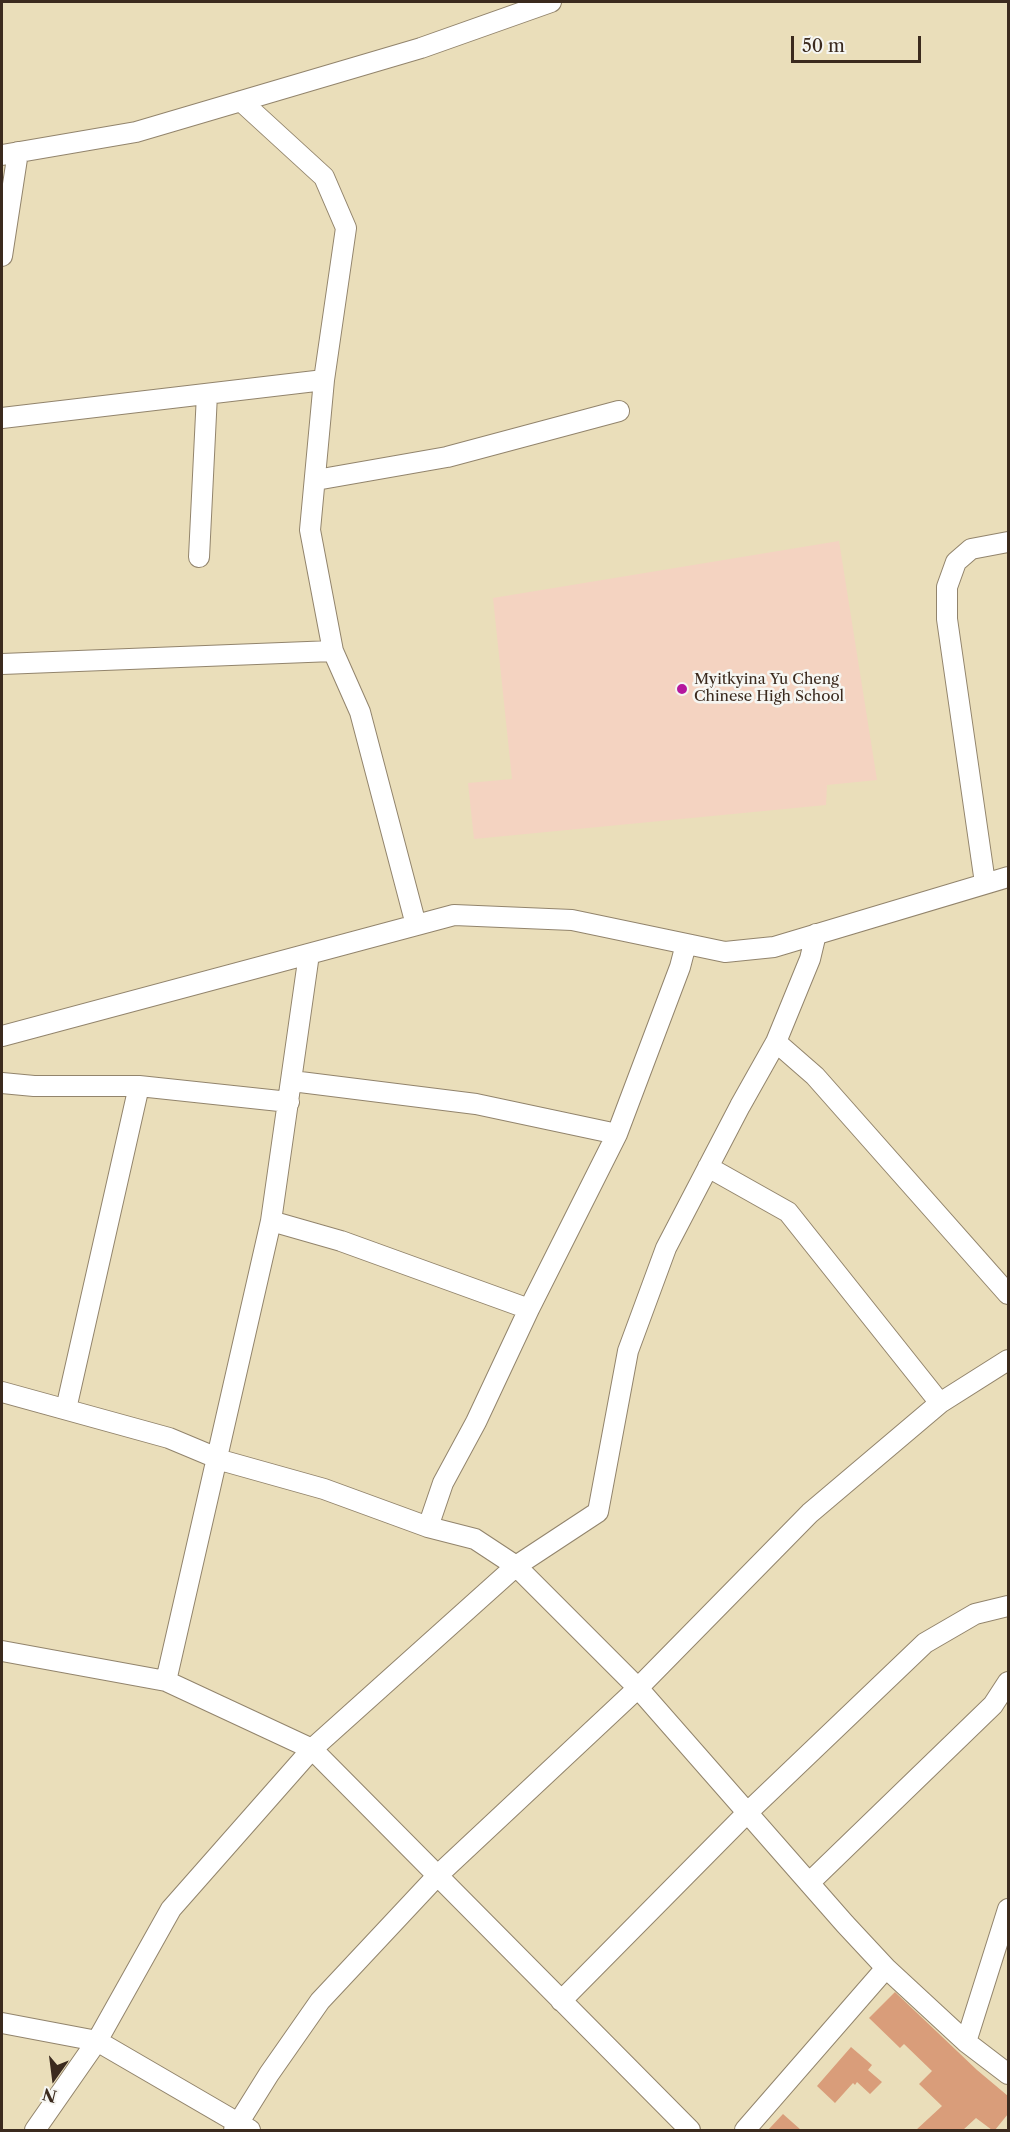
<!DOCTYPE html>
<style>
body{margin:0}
#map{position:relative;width:1010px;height:2132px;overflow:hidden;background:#eadeba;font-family:"Libre Caslon Text",serif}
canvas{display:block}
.frame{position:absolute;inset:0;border:3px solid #3b2a1e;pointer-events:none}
.north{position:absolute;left:24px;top:2048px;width:60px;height:60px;-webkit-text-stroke:4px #f6f6f2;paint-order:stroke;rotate:194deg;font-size:16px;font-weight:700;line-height:24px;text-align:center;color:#3b2a1e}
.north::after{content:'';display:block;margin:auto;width:21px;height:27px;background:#3b2a1e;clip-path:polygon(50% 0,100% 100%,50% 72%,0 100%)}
.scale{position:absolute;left:791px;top:36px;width:130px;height:27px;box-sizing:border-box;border:3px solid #3b2a1e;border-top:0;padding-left:8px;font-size:18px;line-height:21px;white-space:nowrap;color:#3b2a1e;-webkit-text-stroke:4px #f6f6f2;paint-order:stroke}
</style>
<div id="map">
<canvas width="1010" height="2132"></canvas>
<div class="frame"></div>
<div class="north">N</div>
<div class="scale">50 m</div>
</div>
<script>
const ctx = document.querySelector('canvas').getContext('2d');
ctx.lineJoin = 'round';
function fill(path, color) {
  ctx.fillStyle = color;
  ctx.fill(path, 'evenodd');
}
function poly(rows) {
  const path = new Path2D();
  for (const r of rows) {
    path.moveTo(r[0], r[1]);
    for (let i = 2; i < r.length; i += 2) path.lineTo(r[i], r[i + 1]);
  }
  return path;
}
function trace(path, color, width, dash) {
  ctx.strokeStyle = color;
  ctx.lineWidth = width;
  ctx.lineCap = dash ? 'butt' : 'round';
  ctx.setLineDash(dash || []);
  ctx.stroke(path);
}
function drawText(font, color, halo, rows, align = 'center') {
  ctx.font = font + ' "Libre Caslon Text",serif';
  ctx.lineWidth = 5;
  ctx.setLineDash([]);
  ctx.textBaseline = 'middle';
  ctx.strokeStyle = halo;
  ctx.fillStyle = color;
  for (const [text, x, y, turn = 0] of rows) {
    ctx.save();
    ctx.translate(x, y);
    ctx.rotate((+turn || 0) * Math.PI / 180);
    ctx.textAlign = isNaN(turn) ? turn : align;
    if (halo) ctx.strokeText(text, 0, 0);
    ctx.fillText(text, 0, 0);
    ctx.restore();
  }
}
const built = poly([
 [839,541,877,780,827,785,826,805,474,839,468,783,512,779,493,598]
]);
const building = poly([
 [895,1992,977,2070,1008,2096,1008,2114,995,2130,992,2130,976,2118,963,2130,916,2130,942,2106,919,2084,932,2071,904,2044,900,2048,869,2018],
 [851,2047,872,2065,868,2070,882,2082,870,2094,857,2082,855,2085,853,2083,835,2103,817,2086],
 [783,2114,801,2130,768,2130]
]);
const minor = poly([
 [241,101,324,177,346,228,324,380,310,530,333,651,360,712,416,925],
 [2,155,136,132,421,48,551,2],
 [2,256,18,152],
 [2,418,324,380],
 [316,480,447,457,619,411],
 [199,557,207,394],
 [2,664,333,651],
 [985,883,947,619,947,587,956,562,971,549,1008,542],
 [816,934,810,959,776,1042,815,1076,1008,1294],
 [2,1036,454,915,572,920,725,952,774,947,1008,877],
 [292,1081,476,1104,617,1134],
 [2,1083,34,1086,139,1086,289,1102],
 [708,1167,788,1212,940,1403],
 [271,1221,341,1241,529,1309],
 [2,1392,169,1438,224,1461,324,1489,428,1527,475,1539,516,1566,638,1688,845,1924,886,1968,966,2042,1008,2074],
 [66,1409,139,1086],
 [428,1527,443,1483,476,1422,529,1309,617,1134,680,967,686,944],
 [2,1651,166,1681,312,1749,690,2130],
 [166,1681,271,1221,309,954],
 [809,1883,993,1705,1008,1682],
 [561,2001,747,1813,925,1643,975,1614,1008,1606],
 [2,2023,97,2041,250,2130],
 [966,2042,1008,1909],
 [35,2130,97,2041,171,1909,312,1749,516,1566,598,1512,628,1351,666,1248,740,1106,776,1042],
 [234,2130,269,2074,320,2001,437,1876,638,1688,810,1513,940,1403,1008,1360],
 [745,2130,886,1968]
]);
const markers = [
 [682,689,6,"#b5179e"]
];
const poiNames = [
 ["Myitkyina Yu Cheng",694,680],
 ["Chinese High School",694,697]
];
fill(built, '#f4d3c1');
fill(building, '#d99d7a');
trace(minor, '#92846c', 22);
trace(minor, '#fff', 20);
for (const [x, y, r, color] of markers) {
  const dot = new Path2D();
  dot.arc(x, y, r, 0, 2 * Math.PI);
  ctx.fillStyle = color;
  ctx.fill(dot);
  trace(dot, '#f6f6f2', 2);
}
drawText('15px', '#3b2a1e', '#f6f6f2', poiNames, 'left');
</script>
